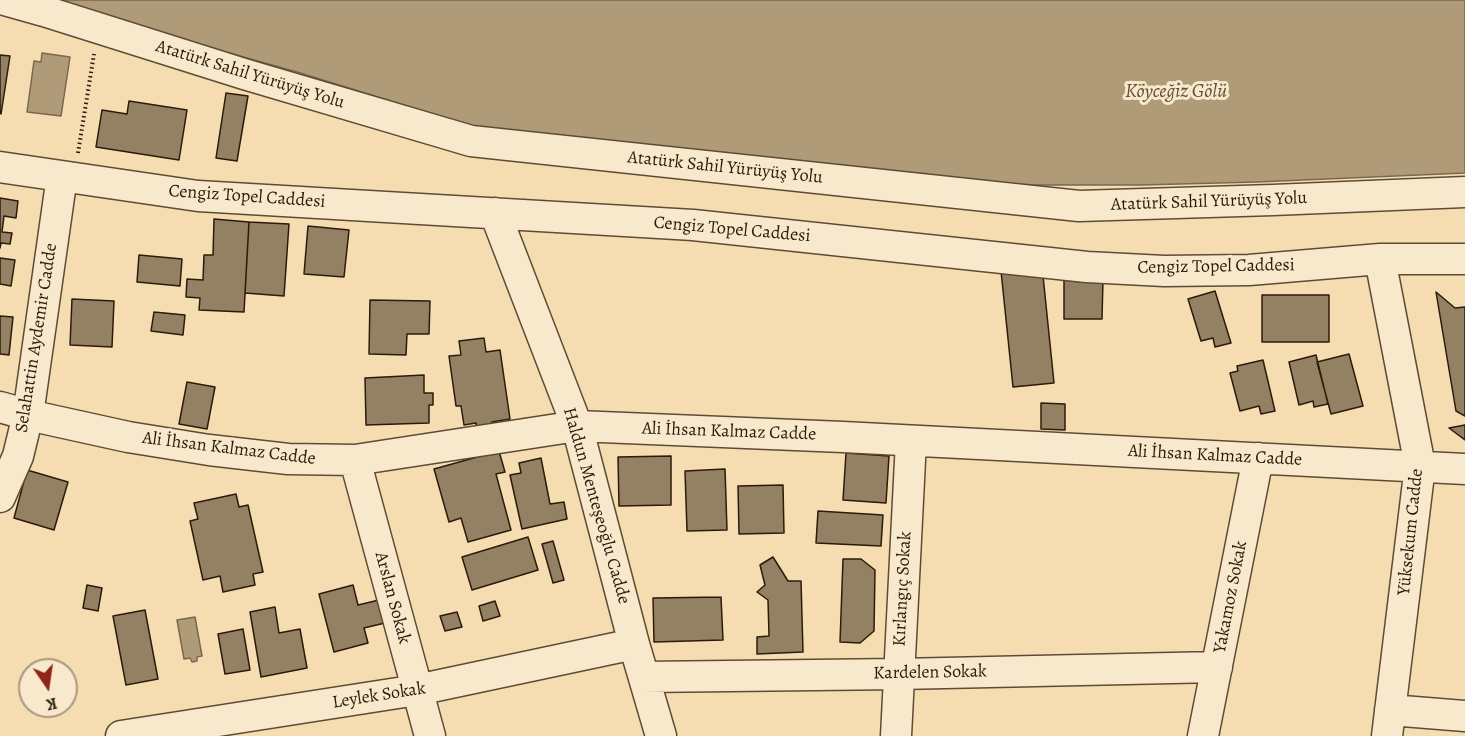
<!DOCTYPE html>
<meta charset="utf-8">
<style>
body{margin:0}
#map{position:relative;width:1465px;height:736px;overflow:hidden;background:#f5ddb1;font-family:Alegreya,serif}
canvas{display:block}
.north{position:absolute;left:18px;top:658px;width:60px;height:60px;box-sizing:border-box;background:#f8e9cc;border:2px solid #a6977f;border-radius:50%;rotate:167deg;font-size:16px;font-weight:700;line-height:24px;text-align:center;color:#2a1b0c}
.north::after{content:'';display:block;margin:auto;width:21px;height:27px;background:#8f2418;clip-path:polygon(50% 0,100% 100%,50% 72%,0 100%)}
</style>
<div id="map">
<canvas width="1465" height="736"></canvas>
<div class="north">K</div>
</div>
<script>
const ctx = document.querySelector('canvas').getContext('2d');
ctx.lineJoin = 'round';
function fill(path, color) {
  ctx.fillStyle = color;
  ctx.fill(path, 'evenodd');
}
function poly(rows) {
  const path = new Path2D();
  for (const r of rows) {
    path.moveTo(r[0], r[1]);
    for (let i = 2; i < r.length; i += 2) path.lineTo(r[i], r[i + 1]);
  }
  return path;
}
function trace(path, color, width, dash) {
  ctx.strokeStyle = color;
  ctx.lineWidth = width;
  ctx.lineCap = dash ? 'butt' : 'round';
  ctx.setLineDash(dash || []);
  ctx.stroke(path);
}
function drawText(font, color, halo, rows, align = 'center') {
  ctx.font = font + ' Alegreya,serif';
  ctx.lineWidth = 6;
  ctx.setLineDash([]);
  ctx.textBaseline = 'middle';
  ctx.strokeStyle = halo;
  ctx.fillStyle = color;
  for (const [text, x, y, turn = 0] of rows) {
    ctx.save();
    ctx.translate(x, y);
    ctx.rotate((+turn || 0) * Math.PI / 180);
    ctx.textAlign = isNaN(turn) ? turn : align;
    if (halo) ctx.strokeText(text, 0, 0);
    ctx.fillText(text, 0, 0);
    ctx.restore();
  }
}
const water = poly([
 [39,0,1465,0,1465,173,1257,182,1141,185,1025,185,748,157,475,127,297,72,39,0],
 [42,53,70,57,61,116,27,112,34,61,41,62,42,53],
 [195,617,202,656,197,657,197,661,192,662,190,658,184,659,177,620,195,617]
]);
const building = poly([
 [0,55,10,56,1,114,0,113,0,55],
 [226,93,248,96,237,161,216,158,226,93],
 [129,101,187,110,179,160,96,147,102,110,127,114,129,101],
 [0,198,18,201,16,218,4,216,2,232,12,233,10,244,1,243,0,248,0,198],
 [214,219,249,222,244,312,199,310,200,298,186,297,187,279,203,280,204,255,213,255,214,219],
 [249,222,289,224,284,296,245,293,249,222],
 [308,226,349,230,344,277,304,274,308,226],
 [139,255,182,259,180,286,137,282,139,255],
 [0,258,15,260,11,286,0,284,0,258],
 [1042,266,1054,383,1013,387,1001,271,1042,266],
 [1064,278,1103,279,1102,319,1064,319,1064,278],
 [1215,291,1231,343,1215,347,1213,338,1201,341,1188,299,1215,291],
 [1436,292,1455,308,1465,307,1465,416,1456,411,1436,292],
 [1262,295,1329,295,1329,342,1262,342,1262,295],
 [72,299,114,301,112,347,70,345,72,299],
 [370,300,430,301,429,334,407,334,406,355,369,354,370,300],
 [154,312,185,315,183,335,151,331,154,312],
 [0,316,13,317,9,355,0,354,0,316],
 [484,338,486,352,500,350,510,419,492,422,492,426,476,429,476,423,464,425,461,406,456,406,449,356,461,355,459,341,484,338],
 [1349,354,1363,406,1331,414,1317,362,1349,354],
 [1316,355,1328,404,1314,407,1313,401,1299,405,1289,362,1316,355],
 [1263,360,1275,411,1261,414,1259,406,1240,411,1230,373,1238,371,1237,366,1263,360],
 [424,375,424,393,433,393,433,405,429,405,429,423,366,425,365,378,424,375],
 [187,382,215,387,207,429,179,424,187,382],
 [1041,403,1065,404,1065,430,1041,429,1041,403],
 [1465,426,1465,440,1449,428,1465,425,1465,426],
 [499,451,505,472,496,474,511,530,468,542,461,518,449,522,434,469,499,451],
 [846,453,889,456,886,503,843,500,846,453],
 [671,456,671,505,619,506,618,457,671,456],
 [541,458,550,504,564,502,567,519,522,529,510,475,521,473,519,463,541,458],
 [725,469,727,530,687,531,685,471,725,469],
 [27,470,68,482,54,530,14,518,27,470],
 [783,485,784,533,739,534,738,486,783,485],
 [236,494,239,507,248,505,263,572,253,574,255,585,223,592,220,576,203,580,190,521,198,519,194,503,236,494],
 [818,511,883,515,881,546,816,543,818,511],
 [528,537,538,570,472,590,462,557,528,537],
 [553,541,564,580,553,583,542,544,553,541],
 [773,557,788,581,801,581,803,652,757,654,757,637,769,636,768,600,757,592,765,585,760,565,773,557],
 [843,559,861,559,875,570,874,631,860,643,840,642,843,559],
 [87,585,102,588,98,611,83,608,87,585],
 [353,585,358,605,379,600,385,623,364,628,368,643,334,652,319,594,353,585],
 [721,597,723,640,654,642,653,598,721,597],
 [495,601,500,616,483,621,479,606,495,601],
 [275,607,279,633,300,629,307,668,261,677,250,612,275,607],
 [145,610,158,679,126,685,113,616,145,610],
 [457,612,462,627,445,631,440,616,457,612],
 [243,629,250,670,225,674,218,634,243,629]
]);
const path = poly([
 [78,153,94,54]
]);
const minor = poly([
 [5,0,44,11,244,74,471,141,1079,206,1273,200,1465,192],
 [0,167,198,196,693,225,1087,267,1164,271,1249,270,1380,259,1465,259],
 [495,213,577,426,634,644,661,736],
 [1380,259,1420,466,1387,736],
 [0,407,28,415,128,437,209,450,288,459,355,460,577,426,843,437,1465,469],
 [355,460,430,736],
 [0,497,18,456,28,415,62,176],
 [644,677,899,674,1217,667],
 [1390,710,1465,716],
 [121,736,417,690,634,644],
 [896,736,911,441],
 [1203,736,1258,458]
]);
const streetNames = [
 ["Atatürk Sahil Yürüyüş Yolu",250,75,17],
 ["Atatürk Sahil Yürüyüş Yolu",725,168,6],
 ["Cengiz Topel Caddesi",247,197,4],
 ["Atatürk Sahil Yürüyüş Yolu",1209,202,-2],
 ["Cengiz Topel Caddesi",732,230,5],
 ["Cengiz Topel Caddesi",1216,267,-1],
 ["Selahattin Aydemir Cadde",37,338,-81],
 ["Ali İhsan Kalmaz Cadde",729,432,2],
 ["Ali İhsan Kalmaz Cadde",229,449,7],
 ["Ali İhsan Kalmaz Cadde",1215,456,3],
 ["Haldun Menteşeoğlu Cadde",596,506,74],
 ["Yüksekum Cadde",1411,532,-84],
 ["Kırlangıç Sokak",903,589,-87],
 ["Yakamoz Sokak",1231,597,-79],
 ["Arslan Sokak",392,598,75],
 ["Kardelen Sokak",930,673,-1],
 ["Leylek Sokak",379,696,-9]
];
const waterNames = [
 ["Köyceğiz Gölü",1176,92]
];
fill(water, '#b09b79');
trace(water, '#7a684d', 1.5);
fill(building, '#948062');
trace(building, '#2a1b0c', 1.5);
trace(minor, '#5d4c35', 33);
trace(path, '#2a1b0c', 4, [1.5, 3]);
trace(minor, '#f8e9cc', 30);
drawText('18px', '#2a1b0c', '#f8e9cc', streetNames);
drawText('italic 20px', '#604e38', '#f8e9cc', waterNames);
</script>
